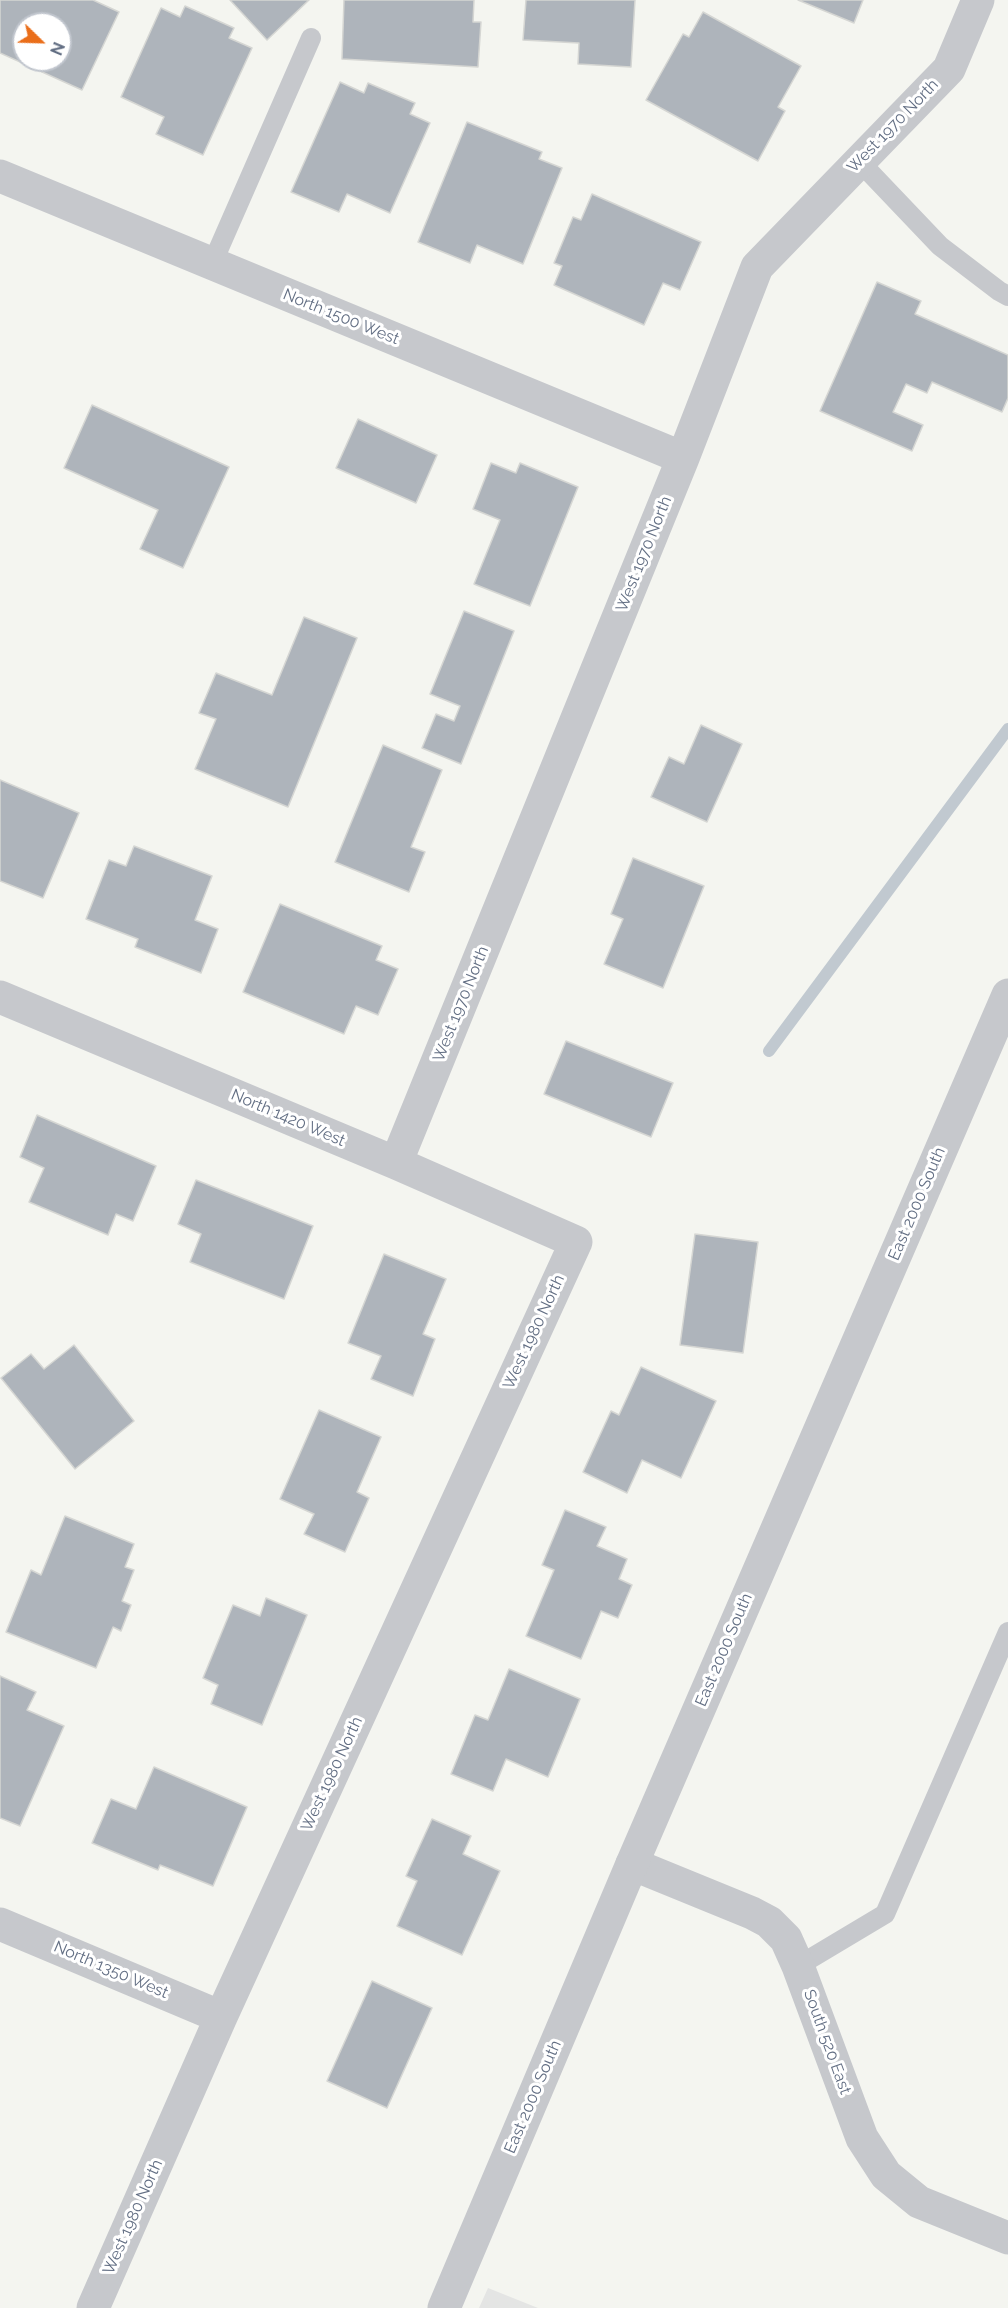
<!DOCTYPE html>
<style>
body{margin:0}
#map{position:relative;width:1008px;height:2308px;overflow:hidden;background:#f4f5f0;font-family:Raleway,sans-serif}
canvas{display:block}
.north{position:absolute;left:12px;top:12px;width:60px;height:60px;box-sizing:border-box;background:#fff;border:2px solid #c0c5cd;border-radius:50%;rotate:113deg;font-size:16px;font-weight:700;line-height:24px;text-align:center;color:#626e83}
.north::after{content:'';display:block;margin:auto;width:21px;height:27px;background:#ea6e1a;clip-path:polygon(50% 0,100% 100%,50% 72%,0 100%)}
</style>
<div id="map">
<canvas width="1008" height="2308"></canvas>
<div class="north">N</div>
</div>
<script>
const ctx = document.querySelector('canvas').getContext('2d');
ctx.lineJoin = 'round';
function fill(path, color) {
  ctx.fillStyle = color;
  ctx.fill(path, 'evenodd');
}
function poly(rows) {
  const path = new Path2D();
  for (const r of rows) {
    path.moveTo(r[0], r[1]);
    for (let i = 2; i < r.length; i += 2) path.lineTo(r[i], r[i + 1]);
  }
  return path;
}
function trace(path, color, width, dash) {
  ctx.strokeStyle = color;
  ctx.lineWidth = width;
  ctx.lineCap = dash ? 'butt' : 'round';
  ctx.setLineDash(dash || []);
  ctx.stroke(path);
}
function drawText(font, color, halo, rows, align = 'center') {
  ctx.font = font + ' Raleway,sans-serif';
  ctx.lineWidth = 6;
  ctx.setLineDash([]);
  ctx.textBaseline = 'middle';
  ctx.strokeStyle = halo;
  ctx.fillStyle = color;
  for (const [text, x, y, turn = 0] of rows) {
    ctx.save();
    ctx.translate(x, y);
    ctx.rotate((+turn || 0) * Math.PI / 180);
    ctx.textAlign = isNaN(turn) ? turn : align;
    if (halo) ctx.strokeText(text, 0, 0);
    ctx.fillText(text, 0, 0);
    ctx.restore();
  }
}
const built = poly([
 [488,2288,538,2308,479,2308]
]);
const stream = poly([
 [769,1051,1008,729]
]);
const building = poly([
 [0,0,93,0,119,12,82,90,0,53,0,0],
 [24,24,60,24,60,60,24,60,24,24],
 [230,0,309,0,267,40,230,0],
 [344,0,474,0,473,22,481,22,478,67,342,59,344,0],
 [526,0,635,0,631,67,578,64,579,43,523,40,526,0],
 [798,0,863,0,854,23,798,0],
 [185,6,234,28,229,38,252,48,203,155,156,134,164,117,121,97,161,8,180,17,185,6],
 [703,12,801,66,778,107,785,111,758,161,646,100,683,34,689,37,703,12],
 [340,82,364,93,368,83,415,103,410,114,430,123,390,213,347,194,339,212,291,192,340,82],
 [467,122,542,152,539,159,562,168,523,264,477,245,470,263,418,242,467,122],
 [592,194,701,242,680,290,663,283,644,325,554,285,562,266,554,263,573,217,581,220,592,194],
 [877,282,921,301,915,314,1008,355,1008,398,1002,412,932,382,927,393,906,384,893,412,923,425,912,451,820,411,877,282],
 [92,405,229,467,183,568,140,549,158,510,64,468,92,405],
 [358,419,437,455,416,503,336,468,358,419],
 [491,463,516,473,520,463,578,487,530,606,474,584,500,520,473,509,491,463],
 [464,611,514,631,461,764,422,748,436,714,454,721,460,706,430,694,464,611],
 [304,617,357,638,288,807,195,769,216,719,199,713,216,673,272,695,304,617],
 [701,725,742,744,707,822,651,797,669,757,684,764,701,725],
 [383,745,442,770,411,847,425,852,409,892,335,862,383,745],
 [0,780,79,813,43,898,0,881,0,780],
 [134,846,212,876,195,920,218,929,201,973,135,947,138,939,86,919,109,860,126,866,134,846],
 [633,858,704,886,663,988,604,964,623,919,611,914,633,858],
 [280,904,382,946,376,960,398,969,378,1015,356,1006,344,1034,243,992,280,904],
 [566,1041,673,1083,651,1137,544,1094,566,1041],
 [37,1115,156,1166,133,1221,116,1214,108,1235,29,1202,44,1168,20,1157,37,1115],
 [196,1180,313,1226,284,1299,190,1262,201,1234,178,1224,196,1180],
 [695,1234,758,1242,743,1353,680,1345,695,1234],
 [384,1254,446,1279,423,1334,435,1339,413,1396,371,1379,381,1356,348,1343,384,1254],
 [74,1345,134,1421,75,1469,1,1378,31,1354,44,1369,74,1345],
 [641,1367,716,1401,681,1478,642,1460,627,1493,583,1472,611,1411,619,1415,641,1367],
 [319,1410,381,1437,357,1492,369,1498,345,1552,304,1534,314,1514,280,1499,319,1410],
 [565,1510,606,1527,597,1546,627,1559,619,1579,632,1585,618,1618,601,1611,581,1659,526,1636,554,1570,542,1565,565,1510],
 [65,1516,134,1544,125,1567,134,1570,122,1601,131,1605,121,1631,113,1627,96,1668,6,1632,31,1570,41,1575,65,1516],
 [266,1598,307,1615,262,1725,211,1704,218,1685,203,1678,233,1605,260,1616,266,1598],
 [509,1669,580,1699,548,1777,506,1759,493,1791,451,1774,475,1715,488,1720,509,1669],
 [0,1676,36,1692,27,1710,64,1726,20,1826,0,1818,0,1676],
 [154,1767,247,1807,213,1886,160,1865,158,1870,92,1843,111,1799,136,1809,154,1767],
 [432,1819,471,1836,463,1854,500,1871,462,1955,397,1926,417,1881,406,1876,432,1819],
 [372,1981,432,2008,387,2108,327,2081,372,1981]
]);
const service = poly([
 [859,161,940,246,999,291,1008,296],
 [212,264,311,38],
 [798,1966,885,1914,1008,1632]
]);
const minor = poly([
 [0,176,683,458],
 [0,997,396,1163,576,1242,221,2017,93,2308],
 [396,1163,683,458,757,267,949,69,978,0],
 [632,1864,752,1913,769,1922,786,1939,798,1966,862,2138,886,2175,919,2202,1008,2238],
 [0,1924,221,2017]
]);
const tertiary = poly([
 [444,2308,632,1864,1008,995]
]);
const streetNames = [
 ["West 1970 North",893,126,-46],
 ["North 1500 West",341,317,22],
 ["West 1970 North",644,554,-68],
 ["West 1970 North",461,1004,-68],
 ["North 1420 West",288,1118,23],
 ["East 2000 South",917,1204,-67],
 ["West 1980 North",534,1332,-65],
 ["East 2000 South",724,1650,-67],
 ["West 1980 North",332,1774,-65],
 ["North 1350 West",111,1970,23],
 ["South 520 East",827,2042,70],
 ["East 2000 South",533,2097,-67],
 ["West 1980 North",133,2217,-66]
];
fill(built, '#e4e5e4');
trace(stream, '#c1c9d0', 12);
fill(building, '#aeb4bb');
trace(building, '#d5d6d3', 1.5);
trace(service, '#c6c8cc', 20);
trace(minor, '#c6c8cc', 33);
trace(tertiary, '#c6c8cc', 33);
drawText('16px', '#626e83', '#fff', streetNames);
</script>
